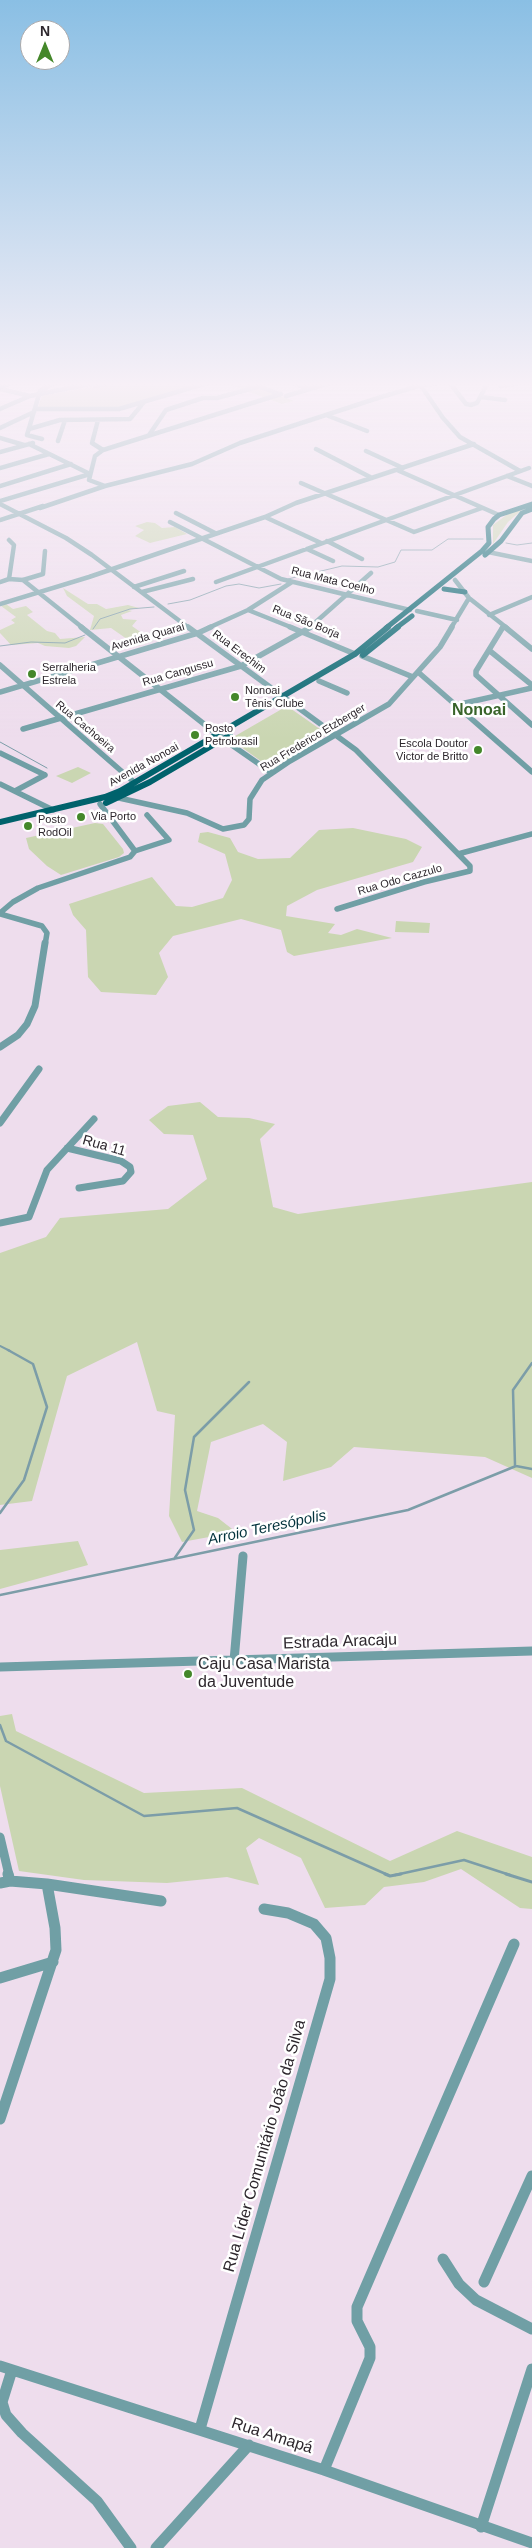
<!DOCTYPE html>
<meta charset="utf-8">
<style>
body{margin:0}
#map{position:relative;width:532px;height:2548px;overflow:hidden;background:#eedded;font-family:Helvetica,sans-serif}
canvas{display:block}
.north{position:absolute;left:20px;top:20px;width:50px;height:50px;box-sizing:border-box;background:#fff;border:1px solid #aba9ab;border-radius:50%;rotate:0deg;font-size:14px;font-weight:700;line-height:20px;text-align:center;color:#2d272d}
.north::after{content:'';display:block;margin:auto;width:18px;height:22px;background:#44872a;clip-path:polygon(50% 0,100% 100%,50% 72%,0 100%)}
</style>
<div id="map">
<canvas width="532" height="2548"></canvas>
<div class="north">N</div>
</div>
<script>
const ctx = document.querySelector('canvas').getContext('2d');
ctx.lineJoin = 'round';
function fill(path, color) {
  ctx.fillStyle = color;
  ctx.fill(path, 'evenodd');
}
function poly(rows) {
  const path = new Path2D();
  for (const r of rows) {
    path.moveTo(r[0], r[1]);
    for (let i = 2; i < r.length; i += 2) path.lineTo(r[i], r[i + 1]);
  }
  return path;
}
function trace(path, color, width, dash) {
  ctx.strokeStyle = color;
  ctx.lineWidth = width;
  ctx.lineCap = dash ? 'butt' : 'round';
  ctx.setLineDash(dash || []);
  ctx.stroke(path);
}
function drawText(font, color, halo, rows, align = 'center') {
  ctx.font = font + ' Helvetica,sans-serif';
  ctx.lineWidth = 5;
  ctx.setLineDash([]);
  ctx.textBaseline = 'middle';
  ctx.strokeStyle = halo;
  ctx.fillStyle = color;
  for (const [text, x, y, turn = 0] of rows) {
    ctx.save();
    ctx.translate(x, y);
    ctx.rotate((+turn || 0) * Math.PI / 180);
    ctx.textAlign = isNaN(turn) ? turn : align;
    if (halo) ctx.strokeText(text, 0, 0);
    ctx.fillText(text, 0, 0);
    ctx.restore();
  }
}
const green = poly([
 [118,382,208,382,121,407,38,407,42,396],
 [222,382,242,382,294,401,282,404],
 [523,509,508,522,493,544,493,525,509,513],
 [147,522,155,523,162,528,175,527,187,534,150,543,135,536,144,530,135,526],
 [63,588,88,604,97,604,106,609,128,605,139,608,128,610,132,611,121,615,123,619,137,620,132,626,153,641,137,646,111,628,90,630,94,616,67,596],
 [6,604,13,609,26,606,33,612,27,615,47,631,55,633,60,639,85,637,76,646,69,648,45,646,38,643,11,645,0,633,0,630,15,623,11,620,16,617,1,606],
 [287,706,327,734,272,769,230,739],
 [78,767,91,773,72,783,56,776],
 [95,823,103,824,123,849,124,853,119,857,61,875,47,866,29,849,26,838],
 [353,828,406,839,422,847,413,862,317,890,287,906,286,916,335,924,328,933,341,935,357,929,392,938,294,956,287,952,281,930,241,919,173,936,159,953,168,977,156,995,101,992,88,977,86,930,73,915,69,904,152,877,176,906,192,907,223,898,232,880,225,854,198,842,200,833,208,832,230,838,238,852,258,859,290,858,319,830],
 [396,921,430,923,429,933,395,932],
 [200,1102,218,1117,249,1118,275,1124,260,1139,273,1207,298,1214,532,1182,532,1478,485,1457,354,1447,331,1467,283,1481,287,1442,263,1424,211,1442,197,1511,218,1518,236,1532,182,1542,169,1516,175,1415,157,1411,137,1342,67,1376,32,1501,0,1505,0,1253,46,1237,60,1218,168,1209,207,1179,193,1135,164,1134,149,1120,168,1106],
 [78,1541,88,1565,0,1589,0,1550],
 [12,1714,16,1731,144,1793,242,1788,390,1861,457,1831,532,1857,532,1909,520,1908,461,1869,424,1882,384,1887,365,1905,325,1908,301,1858,259,1838,246,1848,259,1885,227,1877,167,1883,84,1880,19,1871,0,1786,0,1716]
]);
const streamFar3 = poly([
 [506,543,517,545,532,543],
 [288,579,342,566,378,567,395,562,401,550,432,550,448,539,483,539],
 [168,604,190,600,226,586,239,584,259,588,281,584],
 [93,629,100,619,130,609,154,607],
 [0,646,31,642,65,643,85,635],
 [0,742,47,768]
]);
const streamFar2 = poly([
 [0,1346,10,1351]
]);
const streamFar1 = poly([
 [515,1465,513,1390,532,1363],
 [0,1513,24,1480,47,1407,33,1364,8,1350],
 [174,1559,194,1530,185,1490,194,1437,249,1382],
 [0,1595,408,1510,516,1466,532,1469],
 [0,1725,6,1741,144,1816,237,1808,388,1875],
 [395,1875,464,1860,510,1875]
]);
const stream = poly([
 [385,1874,390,1876,401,1874],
 [506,1874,532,1882]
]);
const minorFar4 = poly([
 [246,382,280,394],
 [290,382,309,389],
 [449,382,466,404,471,405,477,403,486,386,481,382],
 [419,383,443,418,460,437,520,471],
 [95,386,115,382],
 [501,386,524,382],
 [0,389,30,396,100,382],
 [286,396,333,382],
 [481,397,505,400],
 [0,409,30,396],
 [35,409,119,409,211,382],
 [326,415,367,431],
 [98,420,92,443,103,450],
 [0,428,34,412],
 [29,429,60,420,130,419,144,402],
 [149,435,166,410,203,398,217,398,257,387],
 [0,438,24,445],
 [42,439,27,435,40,391,56,382],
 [58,441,65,420],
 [29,444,90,474],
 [316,449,372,478],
 [366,451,403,468],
 [0,452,33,443],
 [0,468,49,454],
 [397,470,499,515],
 [507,476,532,486],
 [301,483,414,532,482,508],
 [0,486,71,464],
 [105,486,89,480,95,456,103,450,281,394],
 [0,501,90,474],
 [0,504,66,538,92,555,189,628],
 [40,508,105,486,192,464,240,443,381,397,422,385,446,382],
 [176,513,215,533],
 [265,517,321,543],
 [0,520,43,506],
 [170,522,281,579,410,610],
 [9,540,14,545,9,579],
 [327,541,362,559],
 [307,549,333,561],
 [488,552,532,561],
 [23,580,83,628],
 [455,580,469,598,507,628],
 [0,582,9,579,23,580,43,574,45,551],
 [216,582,529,468],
 [134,587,184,571],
 [142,592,193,579],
 [0,604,89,577,265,517,296,503,474,444],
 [248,610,293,628],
 [417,611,457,620],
 [489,615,532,597],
 [208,628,248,610,292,582],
 [309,628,371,573],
 [451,628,469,598],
 [502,628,504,626]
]);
const minorFar3 = poly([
 [81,627,223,739,272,773],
 [188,627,356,750,470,866,470,871,424,882,337,909],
 [290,627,355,654],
 [503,627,476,671,476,675,532,725],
 [505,627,532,649],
 [490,651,532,685],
 [362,656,413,677],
 [0,665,135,783],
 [418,672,532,772],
 [319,681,347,693],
 [0,692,198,633,211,627],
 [456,705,532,688],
 [23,729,241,666,311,627],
 [0,753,45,775],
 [0,784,53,810],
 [15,791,45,775],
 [119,798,187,813,223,829,244,825,249,819,250,799,262,780,290,761,389,704,440,647,452,627],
 [100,804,135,851],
 [135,851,169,840,147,815],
 [458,854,532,834],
 [0,913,13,902,38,888,130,857,135,851],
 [0,914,42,926,47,933,45,945]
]);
const minorFar2 = poly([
 [0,1047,18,1035,27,1024,35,1006,45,943],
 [0,1123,39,1069],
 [67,1148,121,1161,130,1167,131,1172,123,1181,79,1188],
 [0,1223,29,1217,47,1170,94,1119]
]);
const minorFar1 = poly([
 [234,1661,243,1556],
 [0,1667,532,1651],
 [0,1837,9,1875]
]);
const minor = poly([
 [8,1874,10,1881],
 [0,1883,10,1881,47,1884,161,1901],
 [0,1978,53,1962],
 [0,2119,56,1950,55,1928,47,1884],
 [443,2259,459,2284,476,2300,532,2329],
 [484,2282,532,2176],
 [0,2366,324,2470,532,2543],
 [12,2370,2,2402,6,2415,22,2433,97,2501,131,2548],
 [200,2429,330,1979,330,1958,326,1938,314,1924,288,1913,264,1909],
 [324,2470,370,2358,370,2347,357,2321,357,2307,514,1944],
 [481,2527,532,2369],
 [156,2548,249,2445]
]);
const majorFar1 = poly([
 [0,387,13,382],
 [485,555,501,541,522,513,532,509],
 [444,589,465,592],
 [386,628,482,551,489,543,488,527,494,519,499,515,532,504],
 [396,628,412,616]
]);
const major = poly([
 [363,655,398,627],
 [106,803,150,782,230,735],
 [0,822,105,797,120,791,355,654,388,627]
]);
const markers = [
 [32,674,5,"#44872a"],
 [235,697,5,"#44872a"],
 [195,735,5,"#44872a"],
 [478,750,5,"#44872a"],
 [81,817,5,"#44872a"],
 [28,826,5,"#44872a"],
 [188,1674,5,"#44872a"]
];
const farStreetnames = [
 ["Rua Mata Coelho",333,581,14],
 ["Rua São Borja",306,622,22],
 ["Avenida Quaraí",148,637,-16],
 ["Rua Erechim",239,652,37],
 ["Rua Cangussu",178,673,-16],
 ["Rua Cachoeira",85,727,40],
 ["Rua Frederico Etzberger",313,738,-31],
 ["Avenida Nonoai",144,765,-29],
 ["Rua Odo Cazzulo",400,880,-16]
];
const farPoinames = [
 ["Serralheria",42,668],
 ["Estrela",42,681],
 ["Nonoai",245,691],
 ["Tênis Clube",245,704],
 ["Posto",205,729],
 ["Petrobrasil",205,742],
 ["Escola Doutor",468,744,"right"],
 ["Victor de Britto",468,757,"right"],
 ["Via Porto",91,817],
 ["Posto",38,820],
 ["RodOil",38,833]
];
const streetNames = [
 ["Rua 11",104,1146,16]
];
const waterNames = [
 ["Arroio Teresópolis",267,1528,-12]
];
const farDistrictnames = [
 ["Nonoai",479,711]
];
const nearStreetnames = [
 ["Estrada Aracaju",340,1642,-2],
 ["Rua Líder Comunitário João da Silva",265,2146,-74],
 ["Rua Amapá",272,2436,18]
];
const nearPoinames = [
 ["Caju Casa Marista",198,1665],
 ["da Juventude",198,1683]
];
fill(green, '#cad6b2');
trace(streamFar3, '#7c9da8', 1);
trace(streamFar2, '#7c9da8', 2);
trace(streamFar1, '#7c9da8', 2.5);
trace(stream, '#7c9da8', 3);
trace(minorFar4, '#709fa5', 4.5);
trace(minorFar3, '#709fa5', 5.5);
trace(minorFar2, '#709fa5', 7);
trace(minorFar1, '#709fa5', 9);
trace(minor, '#709fa5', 11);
trace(majorFar1, '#00626c', 5);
trace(major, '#00626c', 6);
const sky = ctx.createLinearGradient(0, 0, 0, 739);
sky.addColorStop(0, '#8abfe4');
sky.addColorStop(0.52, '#f7f0f7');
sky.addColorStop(1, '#f7f0f700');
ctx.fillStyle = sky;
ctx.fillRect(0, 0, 532, 739);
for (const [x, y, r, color] of markers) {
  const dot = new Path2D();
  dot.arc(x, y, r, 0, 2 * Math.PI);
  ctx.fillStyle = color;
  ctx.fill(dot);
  trace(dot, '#fff', 2);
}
drawText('11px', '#2d272d', '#fff', farStreetnames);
drawText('11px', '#2d272d', '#fff', farPoinames, 'left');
drawText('14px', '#2d272d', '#fff', streetNames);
drawText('italic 15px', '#02323c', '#fff', waterNames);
drawText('bold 16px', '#39642a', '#fff', farDistrictnames);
drawText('16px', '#2d272d', '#fff', nearStreetnames);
drawText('16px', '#2d272d', '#fff', nearPoinames, 'left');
</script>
